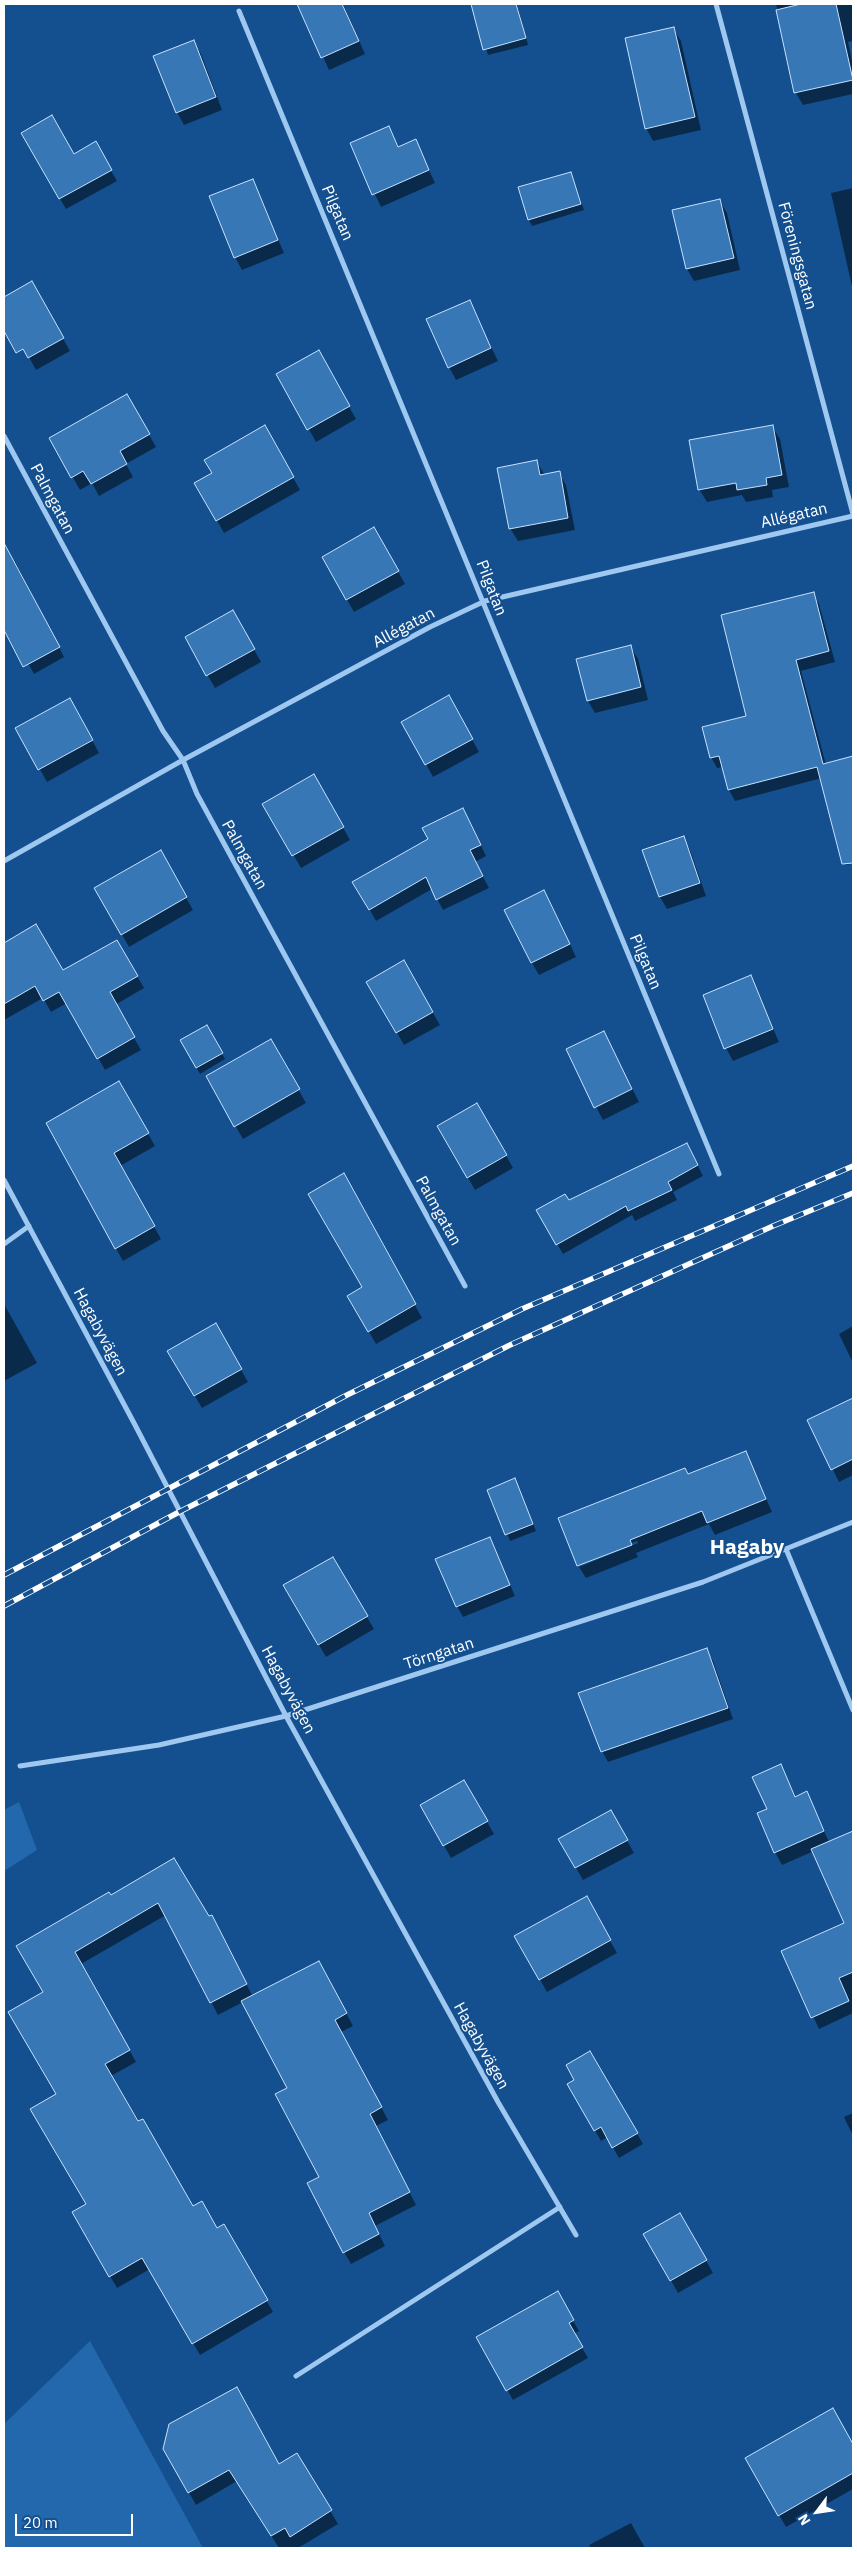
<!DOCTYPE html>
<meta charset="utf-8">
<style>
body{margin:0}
#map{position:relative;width:857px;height:2552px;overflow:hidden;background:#14508f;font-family:"IBM Plex Sans",sans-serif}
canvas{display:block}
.frame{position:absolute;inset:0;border:5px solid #fff;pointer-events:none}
.north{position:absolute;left:792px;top:2487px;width:50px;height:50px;-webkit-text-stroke:4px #14508f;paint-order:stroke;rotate:239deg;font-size:14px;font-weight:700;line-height:20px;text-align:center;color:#fff}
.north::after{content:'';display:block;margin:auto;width:18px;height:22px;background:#fff;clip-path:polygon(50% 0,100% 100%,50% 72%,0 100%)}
.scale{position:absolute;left:15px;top:2514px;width:118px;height:22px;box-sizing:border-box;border:2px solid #fff;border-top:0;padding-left:6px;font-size:15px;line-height:18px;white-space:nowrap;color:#fff;-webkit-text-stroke:4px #14508f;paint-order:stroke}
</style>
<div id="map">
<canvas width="857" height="2552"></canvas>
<div class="frame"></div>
<div class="north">N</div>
<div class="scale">20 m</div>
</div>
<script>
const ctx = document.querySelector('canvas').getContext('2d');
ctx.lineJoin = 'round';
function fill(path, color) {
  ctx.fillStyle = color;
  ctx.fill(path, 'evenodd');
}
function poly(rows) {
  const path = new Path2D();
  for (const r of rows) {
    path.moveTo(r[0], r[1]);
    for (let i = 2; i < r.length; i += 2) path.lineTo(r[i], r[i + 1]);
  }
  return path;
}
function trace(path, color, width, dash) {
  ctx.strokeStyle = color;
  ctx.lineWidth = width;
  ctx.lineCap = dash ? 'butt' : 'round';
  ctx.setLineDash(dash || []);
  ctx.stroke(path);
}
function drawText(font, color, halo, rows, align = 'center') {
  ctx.font = font + ' "IBM Plex Sans",sans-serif';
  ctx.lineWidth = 4;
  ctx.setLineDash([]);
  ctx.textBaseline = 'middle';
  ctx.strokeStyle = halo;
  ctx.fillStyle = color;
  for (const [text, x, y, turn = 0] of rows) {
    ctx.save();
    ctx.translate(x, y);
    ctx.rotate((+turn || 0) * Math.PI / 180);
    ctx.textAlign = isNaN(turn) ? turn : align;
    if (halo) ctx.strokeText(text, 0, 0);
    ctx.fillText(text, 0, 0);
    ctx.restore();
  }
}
const green = poly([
 [19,1802,37,1850,4,1871,4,1810],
 [90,2341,203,2548,4,2548,4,2424]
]);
const shadow = poly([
 [299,4,343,4,365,54,329,70],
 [472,4,517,4,528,45,488,55],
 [776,4,852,4,853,41,848,42,853,65,853,94,803,105,796,93],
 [673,28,681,41,701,130,653,141,646,128],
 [194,42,201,54,222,110,184,125,177,112],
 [388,128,399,148,415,140,435,183,381,207,351,144],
 [22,133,73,156,95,143,117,181,66,209],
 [571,173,584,210,532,226,529,220],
 [253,181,284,253,242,270,235,257],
 [853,188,853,291,831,193],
 [720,201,727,213,740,270,694,281,687,269],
 [32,282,70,351,36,370,4,312,4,298],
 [469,302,498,361,456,380,449,367],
 [318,352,356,419,316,442,278,374],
 [127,395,156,447,126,464,133,477,99,496,92,483,80,490,51,439],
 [772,426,780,439,789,487,772,490,773,497,746,502,742,495,707,502,699,489],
 [265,427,300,490,224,533,196,483,214,473],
 [537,462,544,474,559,473,566,485,575,530,518,541,510,528],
 [374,529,405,584,354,612,323,557],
 [4,551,10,562,14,560,19,569,64,657,34,674,4,619],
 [813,593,819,604,835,662,801,671,826,765,853,758,853,863,847,865,841,854,822,778,735,801,729,790,723,767,717,768,711,757,748,717],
 [233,612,261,662,215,688,186,638],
 [630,646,638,659,648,700,595,713,588,701,577,659],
 [449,697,479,752,433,777,403,722],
 [77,712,99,753,47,782,17,728],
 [314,776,350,840,301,868,264,804],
 [469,821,486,856,475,862,489,888,443,910,432,889,376,921,354,882],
 [683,837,690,850,706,896,667,909,660,897,644,850],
 [160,852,193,910,129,947,96,889],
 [551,904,576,957,539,975,532,963],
 [36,926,62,972,117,941,144,988,115,1005,141,1050,105,1070,67,1003,51,1012,43,998,4,1020,4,945],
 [403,962,440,1025,404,1045,368,982],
 [750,977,779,1042,733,1061,726,1048],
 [206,1027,225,1059,200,1074,181,1041],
 [271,1040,306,1103,243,1139,207,1077],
 [610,1045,639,1102,603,1120,596,1107],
 [119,1083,155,1146,120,1166,161,1239,123,1261,47,1124],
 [477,1104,513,1168,475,1190,438,1126],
 [692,1154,703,1176,673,1192,677,1200,635,1221,632,1215,563,1254,538,1211,568,1202],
 [343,1175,422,1318,376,1344,349,1297,364,1288],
 [4,1304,37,1363,4,1381],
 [215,1324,248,1382,202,1408,168,1351],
 [853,1326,853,1363,839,1334],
 [853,1399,853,1475,839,1482,809,1421],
 [746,1453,772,1512,715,1535,709,1524,636,1553,638,1557,586,1578,579,1567,638,1543,637,1541,578,1564,688,1475],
 [515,1480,536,1531,510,1541,489,1490],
 [490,1539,515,1596,463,1617,457,1606],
 [332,1558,374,1629,326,1657,285,1586],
 [707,1650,713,1661,733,1719,608,1762,602,1751],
 [780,1766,796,1798,806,1793,829,1842,849,1834,853,1841,853,1881,832,1891,814,1851,782,1865,775,1852,768,1809],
 [464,1782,494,1834,451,1858,421,1805],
 [611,1812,634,1853,583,1880,560,1840],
 [174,1860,209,1918,218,1928,253,1997,326,1975,353,2026,341,2032,388,2120,376,2126,416,2205,375,2226,385,2246,351,2264,344,2252,321,2177,288,2088,243,2002,218,2015,166,1915,81,1964,136,2062,111,2076,193,2208,217,2230,223,2226,273,2312,200,2355,150,2269,117,2288,73,2213,87,2204,57,2095,44,1993,110,1897],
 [593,1911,617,1953,547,1992,516,1937],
 [853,1920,853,2013,819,2029,783,1951],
 [590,2053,643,2144,619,2158,607,2137,601,2141,569,2084,576,2080],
 [853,2113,853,2136,844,2117],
 [680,2214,713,2273,678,2293,645,2234],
 [557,2293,579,2331,574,2334,588,2358,513,2400,478,2337],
 [236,2389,279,2466,297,2455,338,2524,298,2548,279,2548,237,2481,196,2505,164,2449,168,2426],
 [832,2410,853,2446,853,2489,786,2527,747,2459],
 [631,2523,645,2548,591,2548,589,2545]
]);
const building = poly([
 [297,4,342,4,359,41,321,58,297,4],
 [471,4,516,4,526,38,483,50,471,4],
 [801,4,836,4,853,80,794,93,776,10,801,4],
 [674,27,695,117,645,129,625,38,674,27],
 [194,40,216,97,176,113,153,56,194,40],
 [52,115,74,154,96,141,112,170,59,199,21,133,52,115],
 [389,126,398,147,416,139,429,170,372,195,350,143,389,126],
 [571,172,581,204,528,220,518,187,571,172],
 [253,179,278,240,234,258,209,196,253,179],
 [720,199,734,258,686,269,672,210,720,199],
 [32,281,64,338,28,358,23,349,16,353,4,331,4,297,32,281],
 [470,300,491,348,448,368,426,319,470,300],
 [319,350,350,406,307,430,276,374,319,350],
 [127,394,150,434,120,451,127,464,91,484,83,471,71,478,49,438,127,394],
 [265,425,294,477,216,521,194,483,212,473,204,460,265,425],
 [773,425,782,475,766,478,767,485,737,490,736,483,698,490,689,440,773,425],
 [537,460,540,475,560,471,568,518,509,529,497,468,537,460],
 [374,527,399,571,346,600,322,557,374,527],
 [4,543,60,647,23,667,4,630,4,543],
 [814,592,829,651,796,660,823,764,853,756,853,863,842,864,817,767,728,790,719,756,710,758,702,727,746,716,721,615,814,592],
 [233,610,255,649,206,676,185,637,233,610],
 [631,645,641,687,587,701,576,659,631,645],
 [449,695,473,739,425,765,401,722,449,695],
 [70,698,93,740,38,770,15,728,70,698],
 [314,774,344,827,292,856,262,804,314,774],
 [463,808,481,845,470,850,483,876,436,900,426,877,369,910,352,882,428,839,422,828,463,808],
 [684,836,700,883,659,897,642,850,684,836],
 [161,850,187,897,121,935,94,888,161,850],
 [544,890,570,944,531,963,504,910,544,890],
 [36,924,63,970,117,940,138,976,110,992,135,1037,97,1059,59,992,43,1001,35,986,4,1004,4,943,36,924],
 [404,960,433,1012,396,1033,366,982,404,960],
 [751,975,773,1029,724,1049,703,995,751,975],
 [207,1025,223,1053,196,1068,180,1040,207,1025],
 [604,1031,632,1089,594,1108,566,1049,604,1031],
 [271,1039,300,1089,234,1127,206,1076,271,1039],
 [119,1081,149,1133,114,1153,155,1226,115,1249,46,1123,119,1081],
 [477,1103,507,1155,467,1178,437,1126,477,1103],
 [687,1143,698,1165,668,1182,672,1190,628,1211,626,1206,556,1245,536,1210,565,1194,569,1200,687,1143],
 [344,1173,416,1304,368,1332,347,1296,362,1287,308,1194,344,1173],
 [216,1323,242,1369,194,1396,167,1351,216,1323],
 [853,1398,853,1459,831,1470,807,1420,853,1398],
 [746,1451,766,1499,707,1523,702,1511,630,1540,632,1545,577,1566,558,1518,685,1468,688,1474,746,1451],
 [515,1478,533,1524,505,1535,487,1490,515,1478],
 [490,1537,510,1585,456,1607,435,1559,490,1537],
 [333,1557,368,1616,318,1645,283,1585,333,1557],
 [707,1648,728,1708,601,1752,578,1693,707,1648],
 [781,1764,795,1797,807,1791,824,1831,774,1853,757,1813,767,1809,752,1777,781,1764],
 [464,1780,488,1821,443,1846,420,1805,464,1780],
 [611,1810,628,1840,575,1868,558,1839,611,1810],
 [853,1831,853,1972,839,1978,849,2001,811,2018,781,1951,844,1923,811,1849,853,1831],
 [174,1858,209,1916,212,1915,247,1984,210,2003,158,1903,75,1952,130,2050,105,2064,138,2121,143,2119,193,2206,202,2201,217,2228,224,2224,268,2300,192,2344,142,2258,109,2277,72,2212,86,2204,30,2109,56,2094,8,2012,43,1992,16,1946,109,1892,111,1895,174,1858],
 [587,1896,611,1940,539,1980,514,1936,587,1896],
 [319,1961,347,2013,335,2020,382,2107,370,2114,410,2192,369,2213,379,2234,343,2253,307,2183,319,2177,275,2094,287,2088,241,2001,319,1961],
 [590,2051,638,2133,612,2148,601,2127,594,2131,567,2084,574,2080,566,2065,590,2051],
 [680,2213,707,2260,670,2281,643,2234,680,2213],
 [558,2291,574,2320,569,2323,583,2347,506,2391,476,2337,558,2291],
 [237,2387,279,2464,297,2453,332,2510,290,2537,285,2528,271,2536,229,2470,188,2493,163,2449,169,2424,237,2387],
 [833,2408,853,2444,853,2473,778,2516,745,2458,833,2408]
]);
const minor = poly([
 [716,4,853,514],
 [239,11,719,1174],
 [4,436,163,731,183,760,197,794,465,1286],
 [4,861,183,760,430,627,485,601,853,516],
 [4,1180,134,1423,286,1716,498,2102,576,2235],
 [4,1244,29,1226],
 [786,1549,853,1710],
 [20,1766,159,1745,286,1716,703,1582,853,1522],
 [296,2376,560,2207]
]);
const rail = poly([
 [4,1575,345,1396,522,1309,853,1166],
 [4,1606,179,1512,510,1345,773,1226,853,1193]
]);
const streetNames = [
 ["Pilgatan",337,213,67],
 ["Föreningsgatan",797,256,75],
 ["Palmgatan",52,499,62],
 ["Allégatan",794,516,-13],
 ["Pilgatan",491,588,69],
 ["Allégatan",404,628,-28],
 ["Palmgatan",244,855,61],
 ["Pilgatan",645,962,67],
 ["Palmgatan",438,1211,61],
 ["Hagabyvägen",100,1332,62],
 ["Törngatan",439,1654,-18],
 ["Hagabyvägen",288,1690,62],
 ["Hagabyvägen",481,2046,61]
];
const districtNames = [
 ["Hagaby",747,1548]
];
fill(green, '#2368ac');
fill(shadow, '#0007');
fill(building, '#3877b6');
trace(building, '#c6e1fc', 1);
trace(minor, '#9fc8f1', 5);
trace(rail, '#fff', 5.5);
trace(rail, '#14508f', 4, [11]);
drawText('16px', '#fff', '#14508f', streetNames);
drawText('bold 21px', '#fff', '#14508f', districtNames);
</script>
